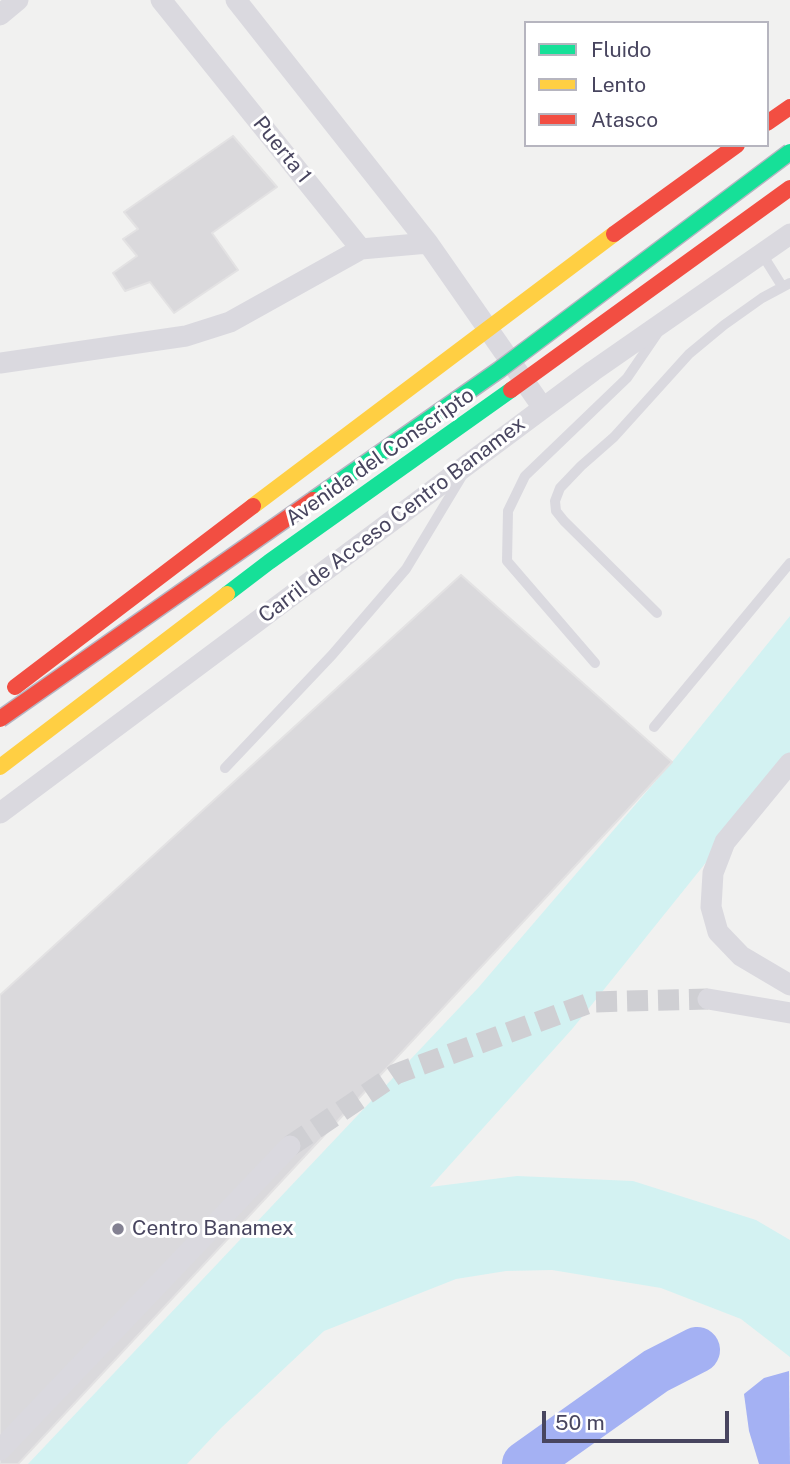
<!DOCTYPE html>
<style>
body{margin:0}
#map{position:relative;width:790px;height:1464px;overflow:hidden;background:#f1f1f0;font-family:"Public Sans",sans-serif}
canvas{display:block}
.legend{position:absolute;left:524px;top:21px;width:245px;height:126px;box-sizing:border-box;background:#fff;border:2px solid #b6b5bf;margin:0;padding:9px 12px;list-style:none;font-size:21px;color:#48455f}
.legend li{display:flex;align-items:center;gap:14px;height:35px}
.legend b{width:35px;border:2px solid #b6b5bf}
.scale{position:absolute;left:542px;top:1411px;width:187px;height:32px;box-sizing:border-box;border:4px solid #48455f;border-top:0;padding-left:9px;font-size:21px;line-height:24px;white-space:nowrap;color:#48455f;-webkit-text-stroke:5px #fff;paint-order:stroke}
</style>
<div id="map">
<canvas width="790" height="1464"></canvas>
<ul class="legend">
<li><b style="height:9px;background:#16e098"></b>Fluido</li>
<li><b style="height:9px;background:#ffcf43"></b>Lento</li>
<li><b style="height:9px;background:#f24e42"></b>Atasco</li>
</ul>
<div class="scale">50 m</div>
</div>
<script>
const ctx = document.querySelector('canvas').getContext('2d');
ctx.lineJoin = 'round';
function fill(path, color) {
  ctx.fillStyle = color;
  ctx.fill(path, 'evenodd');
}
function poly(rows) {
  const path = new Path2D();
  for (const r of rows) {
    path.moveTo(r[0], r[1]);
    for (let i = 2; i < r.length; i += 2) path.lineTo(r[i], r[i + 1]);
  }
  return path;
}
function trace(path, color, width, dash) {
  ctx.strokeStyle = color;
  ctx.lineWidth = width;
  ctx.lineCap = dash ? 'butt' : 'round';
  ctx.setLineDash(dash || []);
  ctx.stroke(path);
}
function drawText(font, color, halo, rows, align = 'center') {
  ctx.font = font + ' "Public Sans",sans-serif';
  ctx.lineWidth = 6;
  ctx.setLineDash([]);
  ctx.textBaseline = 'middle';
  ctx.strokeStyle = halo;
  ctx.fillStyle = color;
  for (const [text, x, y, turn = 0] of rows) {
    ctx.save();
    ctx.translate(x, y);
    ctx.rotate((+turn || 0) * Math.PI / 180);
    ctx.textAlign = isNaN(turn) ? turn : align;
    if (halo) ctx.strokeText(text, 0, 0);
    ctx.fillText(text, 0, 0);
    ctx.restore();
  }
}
const green = poly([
 [790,616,790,758,573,1028,430,1187,517,1176,633,1181,756,1220,790,1240,790,1357,741,1319,661,1288,552,1270,506,1271,456,1279,324,1331,221,1428,187,1464,28,1464,478,988,672,762]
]);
const water = poly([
 [789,1371,790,1464,759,1464,749,1431,744,1394,764,1378]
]);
const river = poly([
 [525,1464,656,1371,697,1350]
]);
const building = poly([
 [233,136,277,187,212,233,238,270,174,313,150,282,125,291,113,273,137,256,123,239,138,229,124,212,233,136],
 [461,575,672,762,18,1464,0,1464,0,995,461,575]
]);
const streetTunnel = poly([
 [290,1146,396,1074,592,1002,708,999]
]);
const lane = poly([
 [762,254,782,286],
 [657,613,564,521,556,511,555,501,560,488,581,466,614,437,689,354,724,325,762,298,790,283],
 [595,663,507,561,508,511,525,476,627,378,657,334],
 [654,727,790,563],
 [225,768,332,655,406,569,462,476]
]);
const street = poly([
 [161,0,361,249,428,243],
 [236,0,428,243,543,408],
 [0,15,18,0],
 [0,363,186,336,230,322,361,249],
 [790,763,725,842,713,873,711,907,718,932,741,956,790,985],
 [0,813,593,371,790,234],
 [708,999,790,1013],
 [0,1450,290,1146]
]);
const fast = poly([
 [227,594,269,562,511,390]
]);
const slow = poly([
 [253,506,614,234],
 [0,767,227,594]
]);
const jam = poly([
 [767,123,790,107],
 [614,234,737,145],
 [511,390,790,188],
 [15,687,253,506]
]);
const fastBridge = poly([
 [313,500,499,370,790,152]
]);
const jamBridge = poly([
 [0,719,313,500]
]);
const markers = [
 [118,1229,7,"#838192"]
];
const streetNames = [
 ["Puerta 1",282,150,51],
 ["Avenida del Conscripto",380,457,-35],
 ["Carril de Acceso Centro Banamex",392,520,-37]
];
const poiNames = [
 ["Centro Banamex",132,1229]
];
fill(green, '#d3f2f2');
fill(water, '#a4b1f3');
trace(river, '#a4b1f3', 46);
fill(building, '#dad9dc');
trace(building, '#e3e2e3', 2);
trace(streetTunnel, '#cfcfd3', 21, [21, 10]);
trace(lane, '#dad9df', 10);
trace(street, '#dad9df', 21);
trace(fast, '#16e098', 16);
trace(slow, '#ffcf43', 16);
trace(jam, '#f24e42', 16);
trace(fastBridge, '#b6b4c1', 19, []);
trace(jamBridge, '#b6b4c1', 19, []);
trace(fastBridge, '#16e098', 16);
trace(jamBridge, '#f24e42', 16);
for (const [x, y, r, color] of markers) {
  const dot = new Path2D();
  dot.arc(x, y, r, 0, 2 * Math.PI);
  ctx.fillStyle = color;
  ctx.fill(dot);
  trace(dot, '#fff', 2.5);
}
drawText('21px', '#48455f', '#fff', streetNames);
drawText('21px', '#48455f', '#fff', poiNames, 'left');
</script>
